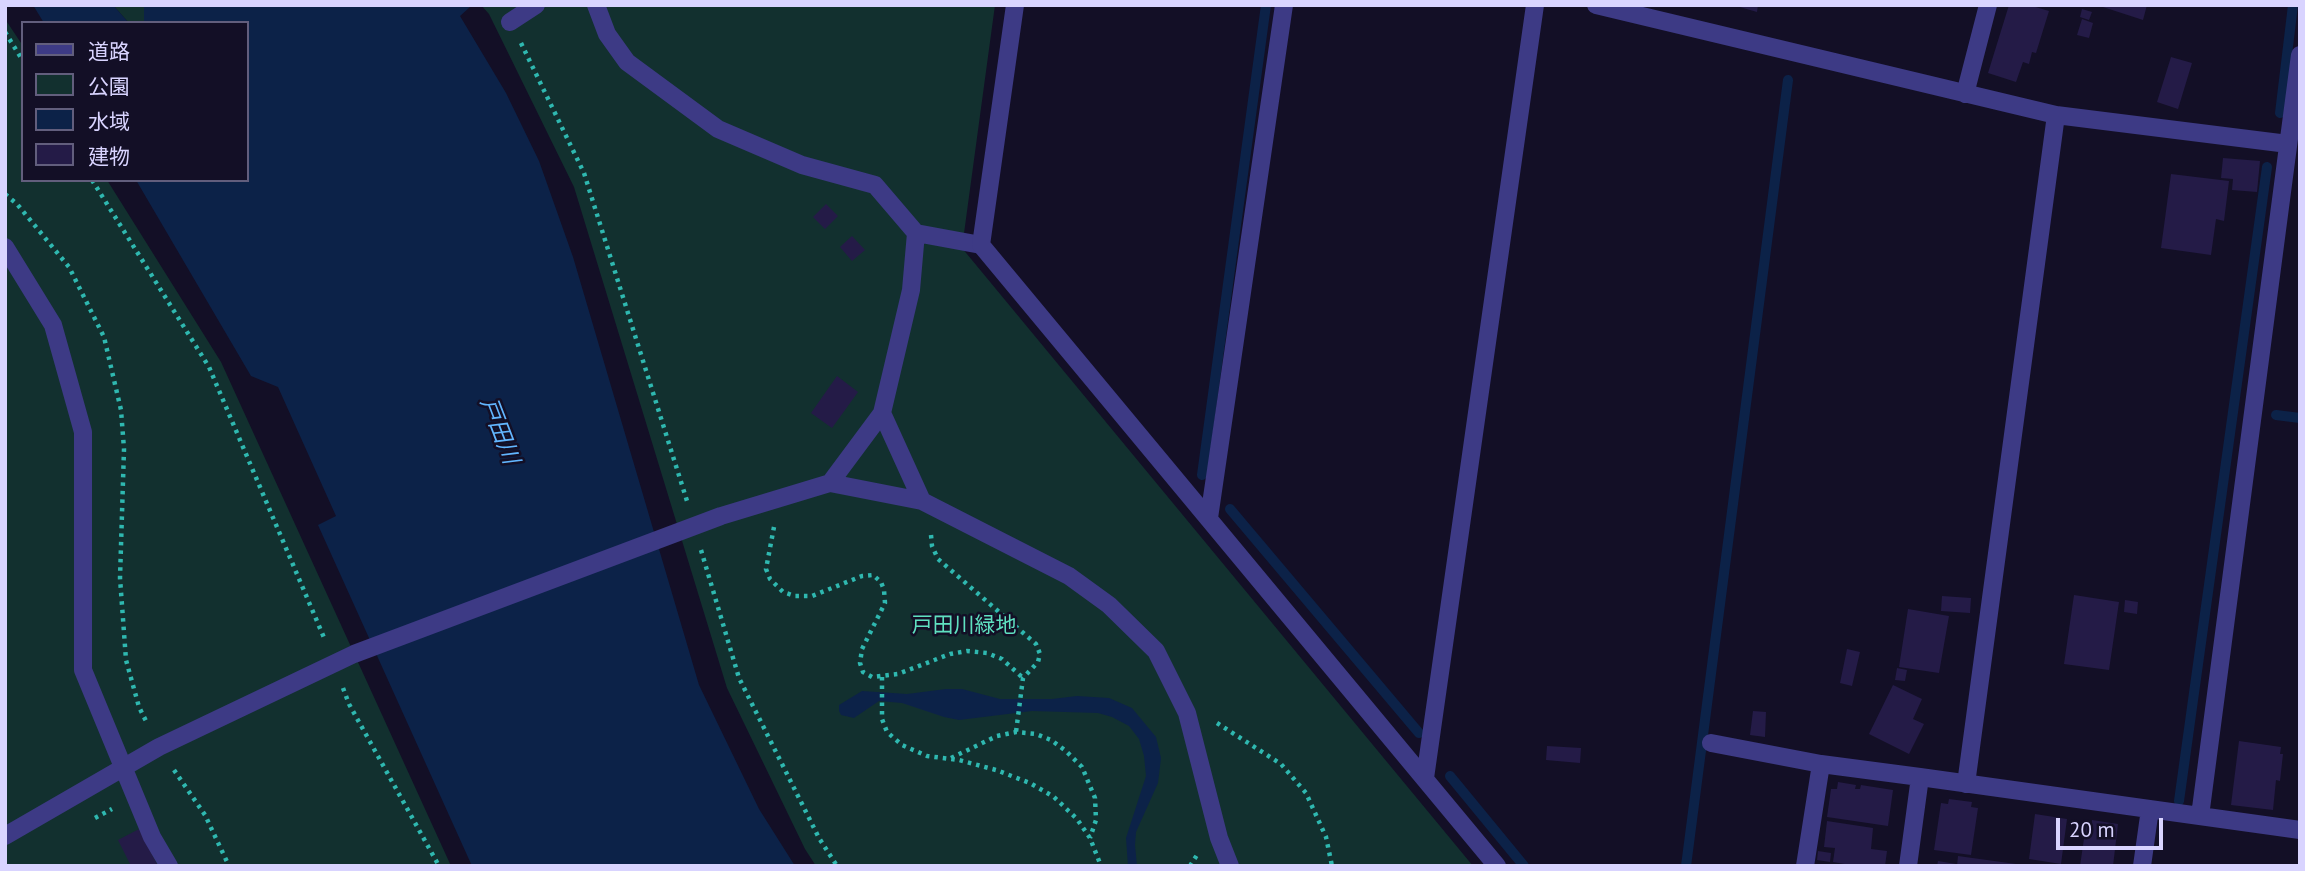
<!DOCTYPE html>
<meta charset="utf-8">
<style>
body{margin:0}
#map{position:relative;width:2305px;height:871px;overflow:hidden;background:#130f26;font-family:"PT Sans","Noto Sans JP",sans-serif}
canvas{display:block}
.frame{position:absolute;inset:0;border:7px solid #d9d4ff;pointer-events:none}
.legend{position:absolute;left:21px;top:21px;width:228px;height:161px;box-sizing:border-box;background:#130f26;border:2px solid #625e7d;margin:0;padding:9px 12px;list-style:none;font-size:21px;color:#d9d4ff}
.legend li{display:flex;align-items:center;gap:14px;height:35px}
.legend b{width:35px;border:2px solid #625e7d}
.scale{position:absolute;left:2056px;top:818px;width:107px;height:32px;box-sizing:border-box;border:4px solid #d9d4ff;border-top:0;padding-left:9px;font-size:21px;line-height:24px;white-space:nowrap;color:#d9d4ff;-webkit-text-stroke:5px #130f26;paint-order:stroke}
</style>
<div id="map">
<canvas width="2305" height="871"></canvas>
<div class="frame"></div>
<ul class="legend">
<li><b style="height:9px;background:#3d3a85"></b>道路</li>
<li><b style="height:19px;background:#12302f"></b>公園</li>
<li><b style="height:19px;background:#0c2248"></b>水域</li>
<li><b style="height:19px;background:#241b47"></b>建物</li>
</ul>
<div class="scale">20 m</div>
</div>
<script>
const ctx = document.querySelector('canvas').getContext('2d');
ctx.lineJoin = 'round';
function fill(path, color) {
  ctx.fillStyle = color;
  ctx.fill(path, 'evenodd');
}
function poly(rows) {
  const path = new Path2D();
  for (const r of rows) {
    path.moveTo(r[0], r[1]);
    for (let i = 2; i < r.length; i += 2) path.lineTo(r[i], r[i + 1]);
  }
  return path;
}
function trace(path, color, width, dash) {
  ctx.strokeStyle = color;
  ctx.lineWidth = width;
  ctx.lineCap = dash ? 'butt' : 'round';
  ctx.setLineDash(dash || []);
  ctx.stroke(path);
}
function drawText(font, color, halo, rows, align = 'center') {
  ctx.font = font + ' "PT Sans","Noto Sans JP",sans-serif';
  ctx.lineWidth = 5;
  ctx.setLineDash([]);
  ctx.textBaseline = 'middle';
  ctx.strokeStyle = halo;
  ctx.fillStyle = color;
  for (const [text, x, y, turn = 0] of rows) {
    ctx.save();
    ctx.translate(x, y);
    ctx.rotate((+turn || 0) * Math.PI / 180);
    ctx.textAlign = isNaN(turn) ? turn : align;
    if (halo) ctx.strokeText(text, 0, 0);
    ctx.fillText(text, 0, 0);
    ctx.restore();
  }
}
const green = poly([
 [113,5,144,5,144,23,128,22],
 [481,5,995,5,962,248,1473,866,816,866,805,849,727,688,574,187,489,14],
 [5,19,23,46,23,180,107,180,221,362,451,866,5,866]
]);
const water = poly([
 [33,5,113,5,128,22,132,23,44,23],
 [144,5,469,5,470,7,460,16,506,93,539,161,573,257,699,685,759,809,795,866,472,866,318,525,336,516,278,387,251,376,136,180,247,180,247,23,144,23],
 [946,689,962,689,1000,699,1052,699,1077,696,1109,698,1132,708,1156,737,1161,758,1158,783,1136,832,1135,845,1137,866,1128,866,1126,838,1146,776,1144,756,1139,739,1129,726,1112,717,1098,713,1032,711,959,720,944,717,902,703,879,701,854,718,841,715,839,711,839,705,862,691,907,694]
]);
const stream = poly([
 [2280,113,2293,5],
 [2276,415,2300,418],
 [1202,475,1266,5],
 [1230,509,1419,733],
 [1450,776,1524,866],
 [2179,801,2267,167],
 [1686,866,1788,80]
]);
const building = poly([
 [1733,5,1758,5,1757,12],
 [2009,5,2029,5,2049,11,2036,53,2032,52,2029,64,2023,62,2016,82,1988,73],
 [2104,5,2147,5,2143,20,2103,7],
 [2082,9,2092,12,2089,20,2080,17],
 [2082,19,2093,23,2089,38,2077,35],
 [2171,57,2192,63,2178,109,2157,102],
 [2223,158,2260,161,2257,192,2232,190,2233,179,2221,178],
 [2171,174,2229,181,2224,221,2216,219,2211,255,2161,248],
 [826,204,838,216,825,229,813,217],
 [852,236,865,250,852,261,840,247],
 [837,376,858,392,832,428,811,413],
 [2074,595,2119,602,2109,670,2064,664],
 [1942,596,1971,598,1970,613,1941,611],
 [2125,600,2138,602,2137,614,2124,612],
 [1908,609,1949,616,1939,673,1899,667],
 [1847,649,1860,652,1852,686,1840,683],
 [1897,668,1907,670,1905,681,1895,680],
 [1893,685,1922,699,1913,719,1924,724,1909,754,1869,734],
 [1753,711,1766,712,1765,737,1750,735],
 [2239,741,2281,747,2280,754,2283,754,2280,781,2276,780,2273,810,2231,805],
 [1547,746,1581,748,1580,763,1546,760],
 [1838,782,1856,785,1855,789,1860,789,1861,785,1893,790,1888,826,1827,817,1831,789,1837,789],
 [1949,799,1972,802,1971,807,1978,808,1971,855,1934,850,1941,803,1948,804],
 [2035,814,2067,819,2061,864,2029,859],
 [2092,820,2118,824,2113,866,2080,866,2086,825,2091,826],
 [1827,821,1873,828,1871,849,1887,851,1885,866,1856,866,1833,862,1835,848,1824,847],
 [139,829,158,866,131,866,118,840],
 [1818,851,1831,853,1830,862,1817,860],
 [1958,856,2016,864,2016,866,1957,866],
 [1938,861,1956,864,1955,866,1937,866]
]);
const path = poly([
 [5,32,23,61],
 [521,43,584,173,687,501],
 [92,180,209,367,325,640],
 [5,194,17,204,69,267,104,337,121,410,124,449,120,578,126,660,139,707,147,723],
 [774,527,766,569,770,579,783,592,795,596,812,596,862,576,873,575,881,582,884,590,885,603,862,649,860,663,863,672,872,677,898,674,950,654,967,651,987,653,1002,659,1023,678],
 [931,535,932,546,938,559,1036,644,1040,654,1038,662,1023,678,1016,732],
 [701,550,739,678,819,838,837,866],
 [882,677,882,719,887,732,902,745,927,756,959,760,996,770,1030,783,1054,797,1077,819,1090,838,1101,866],
 [343,688,349,704,439,866],
 [1217,723,1281,764,1306,793,1326,837,1332,866],
 [951,758,997,736,1016,732,1036,734,1051,740,1066,751,1082,767,1095,798,1096,820,1090,838],
 [174,770,205,815,229,866],
 [95,818,112,809],
 [1190,866,1197,855]
]);
const lane = poly([
 [596,5,607,34,627,62,718,129,802,165,875,185,916,233,981,245],
 [510,22,536,5],
 [916,233,911,290,882,413,830,483,922,501,1069,576,1109,605,1156,651,1187,713,1219,838,1230,866],
 [5,247,53,325,83,432,83,670,152,837,169,866],
 [882,413,922,501],
 [5,836,159,747,354,654,721,516,830,483]
]);
const street = poly([
 [1015,5,981,245,1497,866],
 [1596,5,2056,115,2288,144],
 [1965,94,1988,5],
 [1209,518,1284,5],
 [1711,743,1821,764],
 [1425,778,1535,5],
 [1966,784,2056,115],
 [2200,816,2300,55],
 [1805,866,1821,764,1920,777],
 [1908,866,1920,777,2300,830],
 [2142,866,2150,809]
]);
const parkNames = [
 ["戸田川緑地",964,626]
];
const waterNames = [
 ["戸田川",499,431,69]
];
fill(green, '#12302f');
fill(water, '#0c2248');
trace(stream, '#0c2248', 10);
fill(building, '#241b47');
trace(path, '#2fb8b0', 4.5, [3.5, 5]);
trace(lane, '#3d3a85', 18);
trace(street, '#3d3a85', 18);
drawText('21px', '#5fe0c0', '#130f26', parkNames);
drawText('italic 23px', '#62b6ff', '#130f26', waterNames);
</script>
